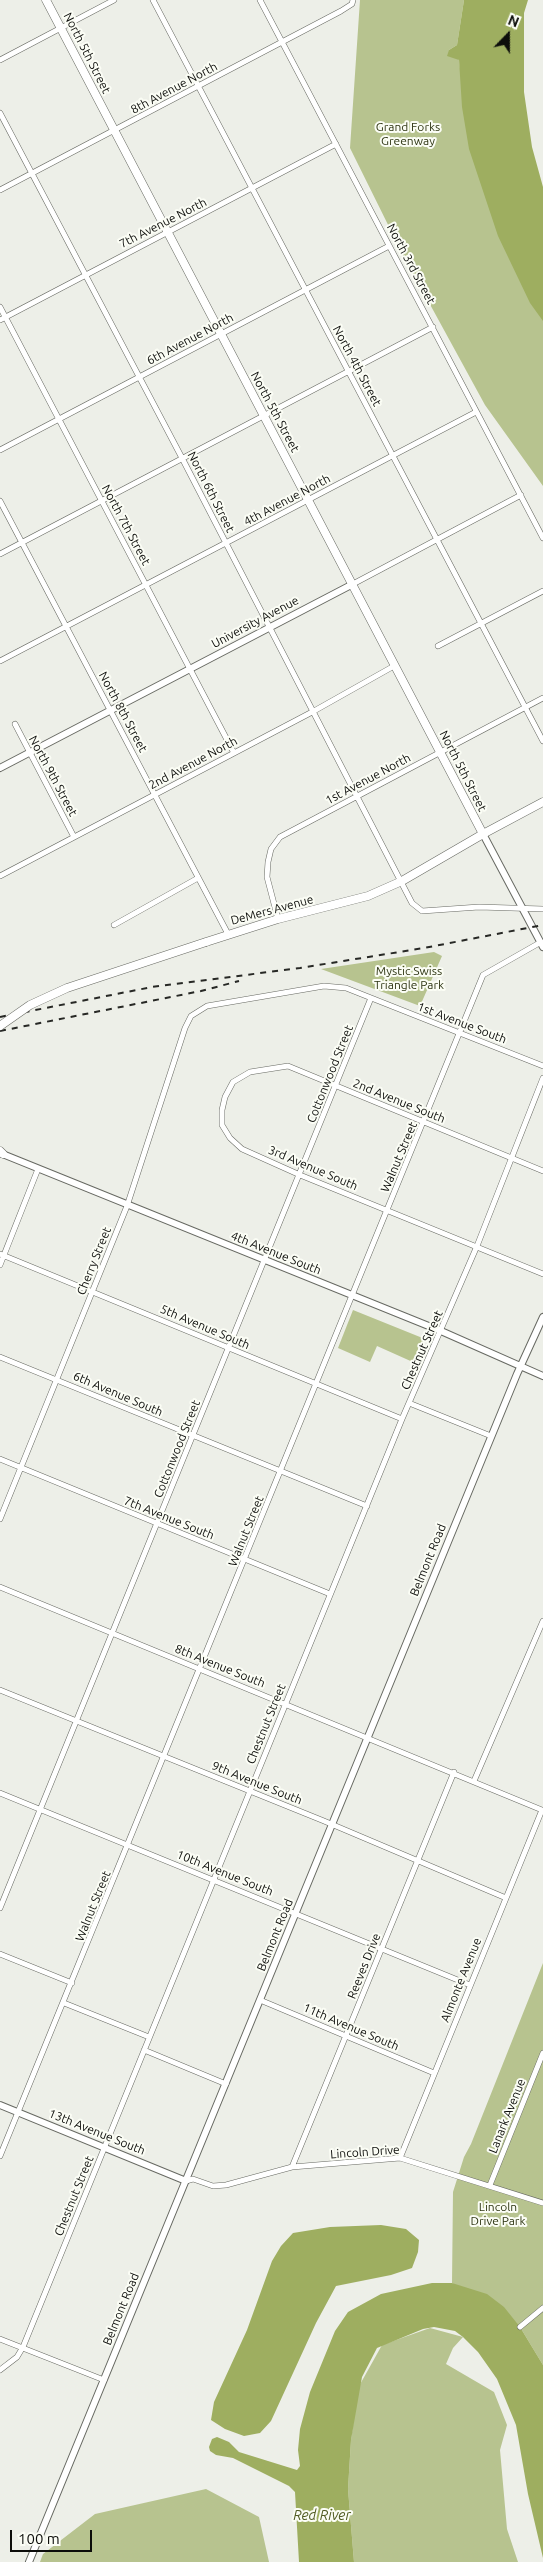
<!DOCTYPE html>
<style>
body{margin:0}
#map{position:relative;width:543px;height:2562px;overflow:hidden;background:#edefe8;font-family:Ubuntu,sans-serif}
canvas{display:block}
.north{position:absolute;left:483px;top:10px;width:50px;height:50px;-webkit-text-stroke:4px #fbfdf5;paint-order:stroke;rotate:22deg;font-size:14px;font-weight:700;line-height:20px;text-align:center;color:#0c0d0a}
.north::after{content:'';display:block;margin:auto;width:18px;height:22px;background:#0c0d0a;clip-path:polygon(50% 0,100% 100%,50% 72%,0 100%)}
.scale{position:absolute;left:10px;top:2530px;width:82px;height:22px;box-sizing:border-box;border:2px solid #0c0d0a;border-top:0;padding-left:6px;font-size:15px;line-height:18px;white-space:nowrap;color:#0c0d0a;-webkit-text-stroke:4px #fbfdf5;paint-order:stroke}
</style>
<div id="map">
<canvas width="543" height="2562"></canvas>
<div class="north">N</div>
<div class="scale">100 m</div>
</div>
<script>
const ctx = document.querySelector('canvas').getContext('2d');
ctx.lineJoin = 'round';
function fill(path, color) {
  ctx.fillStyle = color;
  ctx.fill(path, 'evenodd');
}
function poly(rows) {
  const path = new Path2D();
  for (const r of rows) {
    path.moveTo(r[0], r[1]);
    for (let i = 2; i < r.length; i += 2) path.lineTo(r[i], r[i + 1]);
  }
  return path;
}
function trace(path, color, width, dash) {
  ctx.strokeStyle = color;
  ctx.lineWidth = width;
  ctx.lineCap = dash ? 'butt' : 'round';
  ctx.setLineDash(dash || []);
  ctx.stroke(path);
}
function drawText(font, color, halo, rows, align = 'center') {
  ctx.font = font + ' Ubuntu,sans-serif';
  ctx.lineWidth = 4;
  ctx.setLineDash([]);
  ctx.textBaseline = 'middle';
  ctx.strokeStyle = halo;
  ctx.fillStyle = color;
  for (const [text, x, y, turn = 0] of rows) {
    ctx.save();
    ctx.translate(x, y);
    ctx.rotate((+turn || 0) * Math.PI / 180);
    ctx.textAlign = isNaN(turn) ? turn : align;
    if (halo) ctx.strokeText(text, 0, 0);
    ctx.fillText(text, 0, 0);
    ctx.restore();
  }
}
const green = poly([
 [360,0,464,0,457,45,449,50,459,60,462,85,543,320,543,486,485,405,403,255,350,148],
 [434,952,442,956,420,1006,321,969],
 [353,1310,425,1339,415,1363,377,1346,370,1362,338,1348],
 [543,1963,543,2365,520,2327,452,2283,453,2192,464,2157,471,2144],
 [430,2328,463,2337,453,2348,446,2364,494,2392,507,2425,500,2450,507,2529,518,2562,354,2562,348,2489,351,2440,358,2388,382,2345],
 [206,2489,259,2517,269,2562,40,2562,43,2554,95,2514]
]);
const water = poly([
 [464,0,528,0,524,13,524,92,532,147,543,187,543,321,530,303,498,236,469,149,462,107,459,60,447,56,449,50,457,45],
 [381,2225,406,2229,419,2240,418,2252,412,2268,391,2275,336,2286,316,2323,271,2421,260,2433,244,2436,225,2429,211,2420,214,2402,247,2330,272,2261,281,2246,293,2233,330,2227],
 [432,2283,452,2283,487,2294,504,2307,520,2327,543,2365,543,2558,528,2494,516,2425,497,2379,478,2352,463,2337,455,2331,434,2327,423,2329,377,2348,362,2377,351,2440,348,2489,354,2562,299,2562,295,2492,289,2486,233,2458,216,2455,210,2451,209,2447,212,2439,217,2437,229,2442,239,2452,297,2470,300,2466,298,2450,300,2429,310,2392,335,2331,348,2312,381,2294]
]);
const minor = poly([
 [153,0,543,741],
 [260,0,543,538],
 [0,60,114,0],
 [0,113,182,458,412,903,422,911,479,907,543,909],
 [0,190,341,11,352,4,353,0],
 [0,307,234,753],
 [0,320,336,144],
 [0,450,389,246],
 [0,501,228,934],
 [0,554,433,327],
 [353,584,521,495],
 [438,646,543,591],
 [0,661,476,412],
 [15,724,74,837],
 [0,876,314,711,394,666],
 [278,919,267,877,268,862,271,849,280,837,543,698],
 [114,925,198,878],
 [543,1171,288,1066,250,1072,233,1082,225,1097,222,1110,222,1125,230,1138,242,1149,300,1175,543,1274],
 [0,1254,402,1419],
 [0,1265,38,1169],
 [0,1357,367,1506],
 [409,1403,491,1436],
 [0,1459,330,1594],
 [0,1519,127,1206,185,1028,191,1016,207,1006,324,986,346,988,543,1066],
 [0,1587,542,1810,400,2158],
 [0,1690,324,1821,506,1898],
 [474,1781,543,1621],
 [0,1793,470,1985],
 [0,1908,371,998],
 [0,1954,72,1983],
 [260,2000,434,2073],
 [64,2003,149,2037],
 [144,2050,226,2084],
 [0,2156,483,975,541,942],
 [292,2167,454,1772],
 [186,2181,193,2179,213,2186,226,2185,292,2167,400,2158,543,2203],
 [490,2185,543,2053],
 [520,2327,543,2308],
 [0,2339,104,2380],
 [0,2370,17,2357,23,2347,402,1419,477,1246,543,1078]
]);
const tertiary = poly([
 [0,768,353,584],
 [483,834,543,947],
 [0,1153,441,1331,543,1376],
 [0,2105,186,2181],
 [29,2562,517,1374,543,1317]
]);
const secondary = poly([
 [206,942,278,919,368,896,402,881,483,834],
 [0,1151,3,1154]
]);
const primary = poly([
 [46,0,483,834,543,802]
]);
const rail = poly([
 [0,1017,152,987,300,968,424,948,543,925],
 [0,1031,201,991,239,981]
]);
const secondaryBridge = poly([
 [0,1026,30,1005,67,988,206,942]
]);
const streetNames = [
 ["North 5th Street",87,53,63],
 ["8th Avenue North",174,88,-28],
 ["7th Avenue North",163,223,-27],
 ["North 3rd Street",411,264,62],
 ["6th Avenue North",190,339,-28],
 ["North 4th Street",357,366,62],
 ["North 5th Street",275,412,62],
 ["North 6th Street",211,492,63],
 ["4th Avenue North",287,500,-28],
 ["North 7th Street",126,525,62],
 ["University Avenue",255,622,-28],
 ["North 8th Street",123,712,62],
 ["2nd Avenue North",193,763,-28],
 ["North 5th Street",463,771,63],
 ["North 9th Street",53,776,62],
 ["1st Avenue North",368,779,-28],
 ["DeMers Avenue",272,910,-15],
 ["1st Avenue South",462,1023,21],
 ["Cottonwood Street",330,1074,-68],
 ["2nd Avenue South",399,1101,22],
 ["Walnut Street",399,1157,-67],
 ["3rd Avenue South",313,1168,23],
 ["4th Avenue South",276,1253,22],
 ["Cherry Street",94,1261,-68],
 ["5th Avenue South",205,1327,23],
 ["Chestnut Street",422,1350,-66],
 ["6th Avenue South",118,1394,23],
 ["Cottonwood Street",177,1449,-68],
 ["7th Avenue South",169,1518,22],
 ["Walnut Street",246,1531,-68],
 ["Belmont Road",428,1560,-68],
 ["8th Avenue South",220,1666,22],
 ["Chestnut Street",266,1724,-68],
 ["9th Avenue South",257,1783,22],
 ["10th Avenue South",225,1873,22],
 ["Walnut Street",93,1906,-68],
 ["Belmont Road",275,1935,-68],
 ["Reeves Drive",364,1966,-68],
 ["Almonte Avenue",461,1980,-68],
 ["11th Avenue South",351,2027,23],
 ["Lanark Avenue",507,2116,-68],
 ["13th Avenue South",97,2132,22],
 ["Lincoln Drive",365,2152,-4],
 ["Chestnut Street",74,2196,-68],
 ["Belmont Road",121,2309,-68]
];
const parkNames = [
 ["Grand Forks",408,127],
 ["Greenway",408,141],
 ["Mystic Swiss",409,971],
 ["Triangle Park",409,985],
 ["Lincoln",498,2207],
 ["Drive Park",498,2221]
];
const waterNames = [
 ["Red River",322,2515]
];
fill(green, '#b7c38f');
fill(water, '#9eae60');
trace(minor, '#676962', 6);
trace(tertiary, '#676962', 8);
trace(secondary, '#676962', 9);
trace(primary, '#676962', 9);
trace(minor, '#fff', 5);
trace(tertiary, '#fff', 6);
trace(secondary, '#fff', 8);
trace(primary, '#fff', 8);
trace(rail, '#272825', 2, [6, 6]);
trace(secondaryBridge, '#676962', 9, []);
trace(secondaryBridge, '#fff', 8);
drawText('12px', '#0c0d0a', '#fbfdf5', streetNames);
drawText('12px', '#2e3513', '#fbfdf5', parkNames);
drawText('italic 14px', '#515c23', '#fbfdf5', waterNames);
</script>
